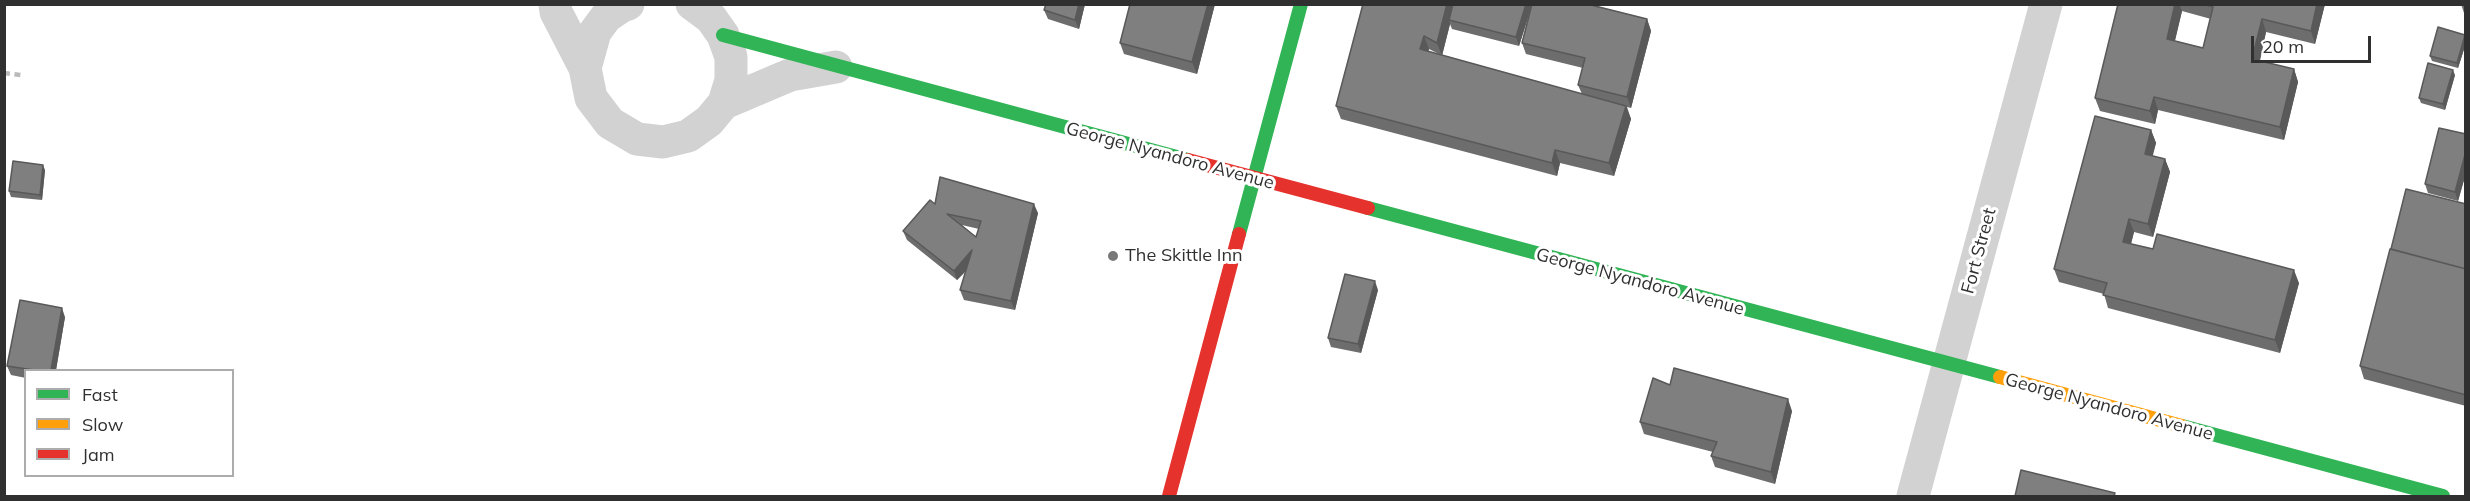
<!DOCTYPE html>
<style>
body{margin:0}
#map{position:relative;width:2470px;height:501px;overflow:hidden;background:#fff;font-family:Mulish,sans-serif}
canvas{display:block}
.frame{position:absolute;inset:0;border:6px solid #303030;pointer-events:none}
.legend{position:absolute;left:24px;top:369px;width:210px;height:108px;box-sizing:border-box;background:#fff;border:2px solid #acacac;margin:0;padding:8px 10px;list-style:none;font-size:18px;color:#303030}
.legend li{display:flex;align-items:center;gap:12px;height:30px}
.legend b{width:30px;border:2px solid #acacac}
.scale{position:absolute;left:2251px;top:36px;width:120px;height:27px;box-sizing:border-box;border:3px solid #303030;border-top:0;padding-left:8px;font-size:18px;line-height:21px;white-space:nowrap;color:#303030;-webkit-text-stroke:4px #fff;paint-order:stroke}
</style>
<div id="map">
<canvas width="2470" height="501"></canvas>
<div class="frame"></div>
<ul class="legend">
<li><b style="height:8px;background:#30b455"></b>Fast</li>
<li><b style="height:8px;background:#ff9f0a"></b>Slow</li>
<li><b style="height:8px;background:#e5322d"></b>Jam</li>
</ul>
<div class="scale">20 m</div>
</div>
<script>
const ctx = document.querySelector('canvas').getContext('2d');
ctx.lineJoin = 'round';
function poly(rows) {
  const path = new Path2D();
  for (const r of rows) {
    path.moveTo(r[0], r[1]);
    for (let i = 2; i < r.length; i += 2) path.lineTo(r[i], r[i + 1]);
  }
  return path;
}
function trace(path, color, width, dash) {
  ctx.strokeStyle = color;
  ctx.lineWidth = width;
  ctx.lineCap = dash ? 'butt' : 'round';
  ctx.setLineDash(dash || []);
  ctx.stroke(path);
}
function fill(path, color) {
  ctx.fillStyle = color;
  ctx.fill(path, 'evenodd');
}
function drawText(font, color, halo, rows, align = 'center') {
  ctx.font = font + ' Mulish,sans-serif';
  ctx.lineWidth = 6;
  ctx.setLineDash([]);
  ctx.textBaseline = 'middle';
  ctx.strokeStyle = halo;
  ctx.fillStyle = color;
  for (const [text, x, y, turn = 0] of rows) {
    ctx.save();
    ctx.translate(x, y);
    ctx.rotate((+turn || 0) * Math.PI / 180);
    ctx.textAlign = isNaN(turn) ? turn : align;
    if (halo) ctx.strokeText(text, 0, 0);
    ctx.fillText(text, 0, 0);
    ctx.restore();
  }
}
const street = poly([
 [555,4,556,12,585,68],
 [628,4,622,6,606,17,595,32,585,68,591,98,610,123,637,139,663,142,688,136,709,121,724,103,731,80,731,57,723,35,711,18,692,4],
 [724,103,790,75,836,67],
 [1913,496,2046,4]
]);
const fast = poly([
 [723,35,1188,160],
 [1368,208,2000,377],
 [1239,234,1301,4],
 [2182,426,2443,496]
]);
const slow = poly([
 [2000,377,2182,426]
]);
const jam = poly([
 [1188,160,1368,208],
 [1169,496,1239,234]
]);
const rail = poly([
 [4,73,21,75]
]);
const wall = poly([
 [1046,4,1085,4,1079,29,1048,19,1044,10],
 [1130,4,1215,4,1197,74,1124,54,1120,43],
 [1363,4,1587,4,1647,19,1651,31,1631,108,1627,107,1631,119,1614,176,1560,163,1557,176,1341,119,1336,106],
 [1530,12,1522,43,1526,54,1583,68,1578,85,1582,94,1442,55,1450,24,1452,29,1519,46],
 [1429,49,1441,55,1428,52],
 [2118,4,2325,4,2315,44,2266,32,2260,61,2294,69,2298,82,2284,140,2158,110,2155,124,2100,111,2095,98],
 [2182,11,2211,19,2203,48,2175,41],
 [2461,4,2466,4,2466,17,2465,16],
 [2465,35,2466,43,2458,68,2432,61,2430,56],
 [2455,75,2445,110,2421,103,2419,98],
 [2151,130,2156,143,2152,156,2165,159,2170,172,2153,237,2134,232,2131,244,2299,283,2280,353,2108,308,2104,294,2059,282,2054,269],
 [2466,134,2466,173,2458,201,2428,193,2425,184],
 [45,170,42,200,11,197,9,191],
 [935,204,1038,213,1015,310,964,300,960,290,967,270,957,280,907,240,903,231],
 [962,225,979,229,976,237],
 [2466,204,2466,406,2364,379,2360,366],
 [1378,290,1361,353,1331,347,1328,338],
 [65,317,56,370,26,370,26,378,11,375,7,366],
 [1670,385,1792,411,1775,484,1715,467,1711,456,1713,452,1644,434,1640,422]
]);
const shadedWall = poly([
 [1079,4,1085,4,1079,29,1075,20],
 [1208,4,1215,4,1197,74,1192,62],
 [1447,4,1456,4,1449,20,1450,24,1442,56,1437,43],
 [1526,4,1532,4,1519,46,1516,37],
 [2175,4,2179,4,2182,11,2172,52,2167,39],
 [2317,4,2325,4,2315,44,2311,31],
 [1647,19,1651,31,1631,108,1627,97],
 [2262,19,2266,32,2257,72,2252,59],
 [2465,35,2466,43,2458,68,2457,63],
 [1424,36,1429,49,1425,62,1420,49],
 [2294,69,2298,82,2284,140,2280,127],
 [2453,70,2455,75,2445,110,2443,104],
 [2154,97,2158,110,2155,124,2150,111],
 [1626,106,1631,119,1614,176,1609,163],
 [2151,130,2156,143,2150,167,2145,154],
 [1555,150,1560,163,1557,176,1552,163],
 [2466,151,2466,173,2458,201,2455,192],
 [2165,159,2170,172,2153,237,2148,224],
 [43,165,45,170,42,200,40,195],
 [1034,204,1038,213,1015,310,1011,301],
 [2129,219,2134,232,2128,255,2123,242],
 [972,250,976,260,957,280,954,271],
 [2294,270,2299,283,2280,353,2275,340],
 [1375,281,1378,290,1361,353,1358,344],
 [62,308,65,317,56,370,51,370],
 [1788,399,1792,411,1775,484,1771,472]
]);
const building = poly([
 [1046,4,1079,4,1075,20,1044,10,1046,4],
 [1130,4,1208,4,1192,62,1120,43,1130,4],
 [1363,4,1447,4,1437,43,1424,36,1420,49,1626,106,1609,163,1555,150,1552,163,1336,106,1363,4],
 [1453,4,1526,4,1516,37,1449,20,1453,4],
 [1532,4,1587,4,1647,19,1627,97,1578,85,1585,58,1522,43,1532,4],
 [2118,4,2175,4,2167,39,2203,48,2213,7,2202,4,2317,4,2311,31,2262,19,2252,59,2294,69,2280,127,2154,97,2150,111,2095,98,2118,4],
 [2438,27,2465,35,2457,63,2430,56,2438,27],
 [2428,63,2453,70,2443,104,2419,98,2428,63],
 [2095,116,2151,130,2145,154,2165,159,2148,224,2129,219,2123,242,2153,249,2157,234,2294,270,2275,340,2103,295,2107,283,2054,269,2095,116],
 [2439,128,2466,134,2466,151,2455,192,2425,184,2439,128],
 [13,161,43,165,40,195,9,191,13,161],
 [940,177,1034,204,1011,301,960,290,972,250,954,271,903,231,930,200,935,204,940,177],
 [947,214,981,221,976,237,947,214],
 [2406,189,2466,204,2466,269,2391,249,2406,189],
 [2390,249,2466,269,2466,395,2360,366,2390,249],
 [1345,274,1375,281,1358,344,1328,338,1345,274],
 [20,300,62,308,51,370,34,370,7,366,20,300],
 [1674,368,1788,399,1771,472,1711,456,1717,442,1640,422,1653,378,1670,385,1674,368],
 [2021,470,2115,493,2114,496,2015,496,2021,470]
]);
const markers = [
 [1113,256,6,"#787878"]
];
const streetNames = [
 ["George Nyandoro Avenue",1170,156,15],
 ["Fort Street",1979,251,-75],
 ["George Nyandoro Avenue",1640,282,15],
 ["George Nyandoro Avenue",2109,407,15]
];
const poiNames = [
 ["The Skittle Inn",1125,256]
];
trace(street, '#d2d2d2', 33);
trace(fast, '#30b455', 14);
trace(slow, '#ff9f0a', 14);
trace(jam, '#e5322d', 14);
trace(rail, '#bababa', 4.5, [6, 4.5]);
fill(wall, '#6d6d6d');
fill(shadedWall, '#595959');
fill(building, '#7f7f7f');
trace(building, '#595959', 1.5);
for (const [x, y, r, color] of markers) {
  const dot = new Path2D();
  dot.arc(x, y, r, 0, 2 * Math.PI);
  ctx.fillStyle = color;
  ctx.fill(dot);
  trace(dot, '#fff', 2);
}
drawText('18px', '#303030', '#fff', streetNames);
drawText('18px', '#303030', '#fff', poiNames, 'left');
</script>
